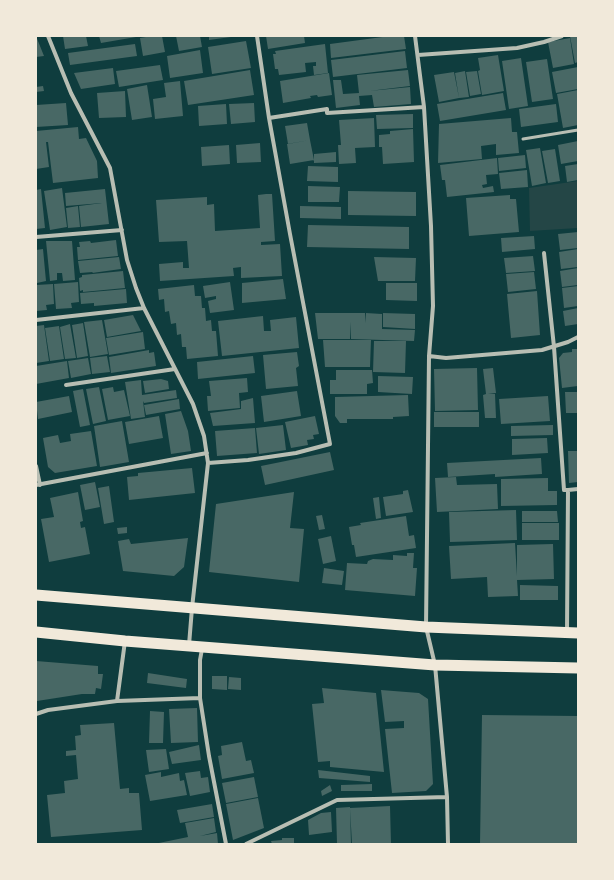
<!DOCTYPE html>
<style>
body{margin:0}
#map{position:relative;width:614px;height:880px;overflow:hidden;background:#0f3d3e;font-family:Georgia,serif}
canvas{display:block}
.frame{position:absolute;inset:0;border:37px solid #f1e9da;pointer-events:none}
</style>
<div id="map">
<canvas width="614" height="880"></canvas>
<div class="frame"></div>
</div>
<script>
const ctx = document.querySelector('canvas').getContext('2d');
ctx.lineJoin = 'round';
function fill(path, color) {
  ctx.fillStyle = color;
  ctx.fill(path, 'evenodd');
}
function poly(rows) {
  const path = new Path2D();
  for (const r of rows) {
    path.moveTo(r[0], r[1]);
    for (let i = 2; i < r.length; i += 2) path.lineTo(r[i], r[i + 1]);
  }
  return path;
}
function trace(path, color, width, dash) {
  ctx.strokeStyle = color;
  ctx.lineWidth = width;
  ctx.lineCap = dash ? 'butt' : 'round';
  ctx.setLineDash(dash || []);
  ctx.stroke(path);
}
const green = poly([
 [578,181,578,228,530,231,529,188]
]);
const building = poly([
 [36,36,44,56,36,57],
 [63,36,86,36,88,46,65,49],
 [99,36,136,36,136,37,101,43],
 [152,36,162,36,165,52,143,56,140,38],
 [176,36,200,36,202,47,179,51],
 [209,36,231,36,231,37,209,40],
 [266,36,304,36,305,43,268,49],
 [390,36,404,36,406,49,331,58,330,44],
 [570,36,578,36,578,62,575,63],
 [570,38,574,64,553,68,548,42],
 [246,41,251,68,212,74,208,47],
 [135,44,137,56,70,65,68,53],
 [325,44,328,73,314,75,313,66,316,66,316,62,305,63,306,72,279,75,278,69,275,69,273,54,276,54,275,51],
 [200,50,203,73,170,78,167,56],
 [405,51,407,68,333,77,331,60],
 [498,55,504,91,482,95,478,71,480,70,478,58],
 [521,58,528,106,509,109,502,61],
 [547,59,553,99,532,102,526,62],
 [160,65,163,80,119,87,116,71],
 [578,67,578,89,556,93,552,72],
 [113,68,115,84,81,89,74,73],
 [250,70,254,95,188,105,184,81],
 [408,70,410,86,369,91,410,87,411,104,374,107,372,95,359,96,360,105,336,108,333,80,341,80,343,94,359,93,357,75],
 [465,71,469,97,459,98,455,73],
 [477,71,481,94,470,96,466,72],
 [454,72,459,98,439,102,434,75],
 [329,73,332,95,318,97,317,95,310,96,311,98,283,103,280,81],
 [180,81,183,116,155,119,153,99,166,97,164,83],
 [147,85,152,117,132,120,127,89],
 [43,86,44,91,36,92,36,87],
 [578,90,578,125,563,128,557,94],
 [125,91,126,117,99,118,97,93],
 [503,93,506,110,440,121,437,104],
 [66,103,68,125,36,127,36,105],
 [254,103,255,122,231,124,229,104],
 [226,104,227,124,199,126,198,106],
 [556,104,558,122,521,127,519,109],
 [413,114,413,128,377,129,376,115],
 [374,118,375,147,355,148,356,163,339,164,338,145,341,145,339,120],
 [511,118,512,132,517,132,519,153,496,155,496,144,481,146,482,159,438,163,439,124],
 [307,123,310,140,288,144,285,126],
 [78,127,79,139,86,138,97,161,98,178,53,183,48,142,46,142,49,167,36,169,36,131],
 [413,129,414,162,383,164,382,147,379,147,379,135,390,134,390,131],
 [310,140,314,160,290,164,287,144],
 [578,141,578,161,561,164,558,145],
 [260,143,261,162,237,163,236,145],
 [229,145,230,164,202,166,201,147],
 [540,148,546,183,532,186,526,150],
 [555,149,560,181,548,183,542,151],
 [336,152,336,162,314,163,314,154],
 [525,155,526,168,499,171,498,158],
 [497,158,498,174,486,175,487,184,482,185,483,188,493,186,494,192,447,197,445,180,442,180,440,165],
 [578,164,578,180,567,182,565,166],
 [308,166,338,167,338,182,307,181],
 [527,170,528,187,501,189,499,173],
 [308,186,340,187,339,202,308,202],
 [62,188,67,227,50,230,44,191],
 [41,189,45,228,36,229,36,190],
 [105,189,109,224,81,227,79,206,102,203,66,206,65,193],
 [348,191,416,192,416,216,348,215],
 [266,194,272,194,275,241,261,242,261,245,280,244,282,276,241,278,241,267,233,268,234,276,160,281,159,264,183,262,183,268,189,268,187,241,159,242,156,200,207,197,207,205,214,204,215,231,260,228,258,195],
 [510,195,510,199,516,199,519,232,469,236,466,198],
 [78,206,80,227,68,228,66,208],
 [300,206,341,207,341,219,300,218],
 [308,225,409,227,409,249,307,247],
 [578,232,578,248,560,250,558,234],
 [534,236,535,249,502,252,501,238],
 [116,240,118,256,78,260,77,247,80,247,79,242,90,241,91,243],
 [46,241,72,241,75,280,63,281,62,273,57,273,57,280,50,281],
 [43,249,46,281,37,283,36,250],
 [578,249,578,267,561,269,559,252],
 [533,256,535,271,506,273,504,258],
 [119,257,121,269,92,273,93,272,80,273,78,261],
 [374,257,416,258,415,281,378,281],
 [578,268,578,285,562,287,560,271],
 [123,271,125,288,83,292,83,290,80,291,79,278,82,277,82,275],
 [534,272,536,289,508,292,506,274],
 [283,279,286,299,242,303,242,283],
 [78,282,79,302,71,303,72,308,56,309,54,284],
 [230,282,234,310,210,313,208,301,216,299,216,296,205,298,203,286],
 [386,283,417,283,417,301,386,300],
 [53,284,54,304,46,305,47,310,36,311,36,285],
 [194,285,195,296,201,296,202,308,205,308,206,321,211,320,212,331,216,331,218,356,187,359,186,347,182,347,181,334,177,335,176,323,171,324,169,311,165,312,164,299,159,300,158,289],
 [578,286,578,306,564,308,562,288],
 [126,289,127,303,94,306,94,303,81,304,80,293],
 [537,291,540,335,511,338,507,294],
 [578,308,578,324,565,326,563,311],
 [315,313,365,313,366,323,366,313,382,314,382,329,415,330,414,341,351,339,351,322,350,339,318,339],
 [383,313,415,314,415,329,383,327],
 [133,315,141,331,107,337,104,320],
 [263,316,264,331,271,331,270,320,296,317,299,348,222,356,218,321],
 [102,320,108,354,90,357,84,322],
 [83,323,88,356,77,358,72,325],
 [70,324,76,358,65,359,60,327],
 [44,325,49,361,36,363,36,326],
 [59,326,64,359,50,361,45,328],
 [143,332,145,349,109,355,106,338],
 [323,340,371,340,370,367,325,367],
 [374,341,406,341,405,373,373,372],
 [572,349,577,349,578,386,562,388,559,358,563,353,572,352],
 [149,350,149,353,154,352,156,366,111,373,109,357],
 [297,352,299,366,296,368,298,386,266,389,263,355],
 [107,356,110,372,92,374,90,358],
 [253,356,255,373,198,379,197,362],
 [88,358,91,374,71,378,68,361],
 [67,361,69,378,36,384,36,366],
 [477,368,478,410,435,411,434,369],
 [493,368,496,393,488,394,495,394,496,418,485,418,483,395,486,394,483,369],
 [336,370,372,370,373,383,367,384,367,394,330,394,330,380,336,380],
 [378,376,413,377,412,394,378,392],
 [247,378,248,392,239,393,240,408,208,411,207,396,211,396,209,381],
 [161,379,168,381,169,389,145,393,143,381],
 [141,380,142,395,176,390,177,398,144,403,143,401,145,417,131,419,125,382],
 [99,387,106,421,93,424,86,389],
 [113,387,114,392,124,390,130,416,108,420,102,389],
 [83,389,90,425,80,427,73,391],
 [297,391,301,416,264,422,261,396],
 [565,392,578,392,578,413,566,413],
 [408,395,409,416,393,417,393,419,347,419,347,423,340,423,335,416,335,397],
 [69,396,72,412,38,419,36,402],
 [548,396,550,421,501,424,499,399],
 [253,398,255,423,213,426,210,413,241,409,241,401],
 [179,399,180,409,146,415,144,405],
 [181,411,188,431,191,451,171,454,165,414],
 [434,412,479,412,479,427,434,427],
 [159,416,163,438,129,444,125,422],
 [315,416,319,434,313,435,314,439,307,440,308,445,291,448,285,422],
 [122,421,129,462,100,467,94,426],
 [283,425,286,450,259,454,256,428],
 [553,425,553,435,511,436,511,426],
 [255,428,257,453,217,456,215,431],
 [91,431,97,466,55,473,48,467,43,438,58,435,60,443,71,441,70,434],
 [547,438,548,453,512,455,512,439],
 [568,451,578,451,578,482,569,483],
 [330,452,334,470,265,485,261,466],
 [541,458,542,474,495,477,495,474,448,477,447,463],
 [192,468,195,493,129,500,127,477,138,476,138,473],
 [456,477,457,485,497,484,498,509,437,512,435,478],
 [548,478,548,491,557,491,557,505,501,506,501,479],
 [95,482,100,507,85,510,80,485],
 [109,486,114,522,104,524,98,488],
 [408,490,413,512,386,516,383,497,403,494,403,491],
 [78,492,83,521,80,522,81,528,85,527,90,554,49,562,41,519,54,517,50,498],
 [294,492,290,528,304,529,299,582,209,572,216,504],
 [379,497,381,518,376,519,373,498],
 [516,510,517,540,450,542,449,512],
 [522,511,557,511,558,522,522,522],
 [322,515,325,529,319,530,316,516],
 [406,516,409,536,414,535,416,548,356,557,354,545,352,545,349,527,361,525,360,523],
 [522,523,559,523,559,540,522,540],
 [127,527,127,533,118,534,117,528],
 [331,536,336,561,323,564,318,539],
 [188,538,184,567,174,576,123,571,118,541,129,539,131,544],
 [515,543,517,576,517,545,553,544,554,579,517,580,518,596,488,597,487,577,451,579,449,546],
 [407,553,414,553,413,568,417,568,415,596,345,590,347,563,367,564,368,561,373,559,393,560,393,555,407,556],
 [324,568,344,571,342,585,322,583],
 [520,585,558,586,558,600,520,600],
 [36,661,98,666,98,674,103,674,101,689,96,688,95,694,82,694,37,701],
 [148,673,187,679,186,688,147,683],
 [212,676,227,676,227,690,212,689],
 [229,677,241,678,241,690,228,689],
 [322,688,376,693,384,772,330,767,330,761,318,762,312,704,324,703],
 [381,690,419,693,428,699,433,784,426,791,392,793,385,729,404,728,404,721,385,722],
 [197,708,198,742,171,743,169,709],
 [150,711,164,712,163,743,149,743],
 [482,715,578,716,578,844,480,844],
 [114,723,120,789,129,788,129,793,139,793,142,830,51,837,47,795,65,793,64,781,78,779,76,755,66,756,66,751,76,750,75,736,81,735,80,725],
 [242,742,246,761,251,760,254,773,222,779,218,756,222,755,221,746],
 [199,745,201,760,172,764,169,752],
 [166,749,169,769,149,772,146,750],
 [318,770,370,776,370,782,319,778],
 [200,771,201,778,208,777,210,792,190,796,185,773],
 [161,772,161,777,179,773,180,781,184,780,187,795,150,801,145,775],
 [254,777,258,797,226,803,222,783],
 [372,784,372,791,341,791,341,785],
 [330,785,332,791,322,796,321,791],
 [258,798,264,828,233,840,226,804],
 [212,804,214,817,180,823,177,810],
 [390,806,391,844,352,844,350,808],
 [350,807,351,844,337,844,336,808],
 [331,812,332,832,309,835,308,820,321,813],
 [214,818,216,832,200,836,217,833,218,844,154,844,188,837,185,823],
 [282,838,294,838,294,844,272,844,271,841,282,840]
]);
const service = poly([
 [523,139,578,130]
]);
const minor = poly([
 [48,36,71,93,110,168,127,260,136,288,144,308,193,404,204,436,208,463,192,608,189,645],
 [415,36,424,107,431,226,433,306,429,356,426,627,435,665,447,797,448,844],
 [418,55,517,48,544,42,562,36],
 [269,118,327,109,327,113,424,107],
 [36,237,122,230],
 [544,253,554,347,564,490,568,490,567,632],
 [36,320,144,308],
 [429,356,446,358,542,350,568,342,578,337],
 [66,385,175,369],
 [208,463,248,460,296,453,330,444,290,234,269,118,257,36],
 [36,466,40,485],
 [36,485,207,453],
 [568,490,578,489],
 [200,698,200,660,202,649],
 [117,701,200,698,209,756,226,844],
 [36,714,48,710,117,701,125,641],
 [246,844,337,800,447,797]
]);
const trunk = poly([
 [36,595,426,627,578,633],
 [36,632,125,641,435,665,578,668]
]);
fill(green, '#244646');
fill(building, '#486865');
trace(service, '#b8beb3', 3);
trace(minor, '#b8beb3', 4);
trace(trunk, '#f1e9da', 11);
</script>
